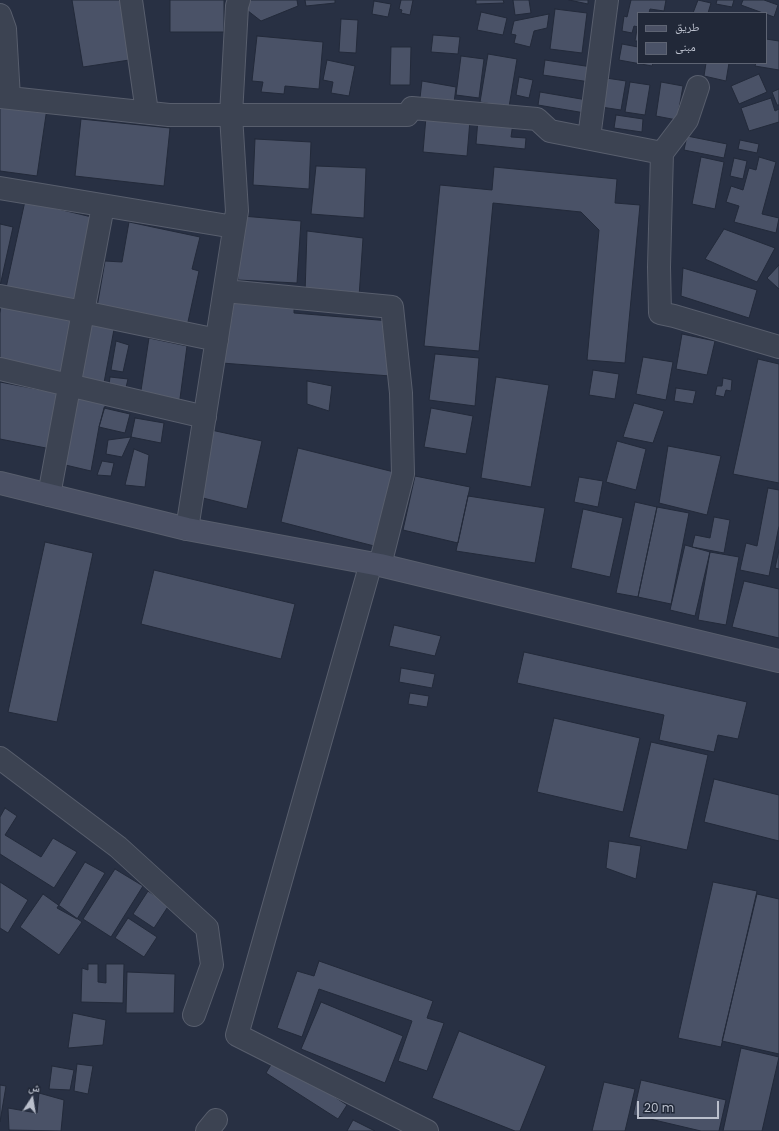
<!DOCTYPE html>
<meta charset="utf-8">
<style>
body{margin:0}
#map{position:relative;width:779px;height:1131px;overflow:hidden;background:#283043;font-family:Poppins,"Noto Naskh Arabic",sans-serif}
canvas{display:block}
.legend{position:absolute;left:637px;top:12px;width:130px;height:52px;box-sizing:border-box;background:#212838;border:1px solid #5e6473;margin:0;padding:5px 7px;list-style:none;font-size:12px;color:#babfcc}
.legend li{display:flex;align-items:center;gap:8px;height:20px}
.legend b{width:20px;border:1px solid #5e6473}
.north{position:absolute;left:12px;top:1079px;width:40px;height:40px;-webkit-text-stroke:3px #212838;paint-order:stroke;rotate:12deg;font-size:11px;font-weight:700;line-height:16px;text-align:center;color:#babfcc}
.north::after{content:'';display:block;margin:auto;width:14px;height:18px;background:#babfcc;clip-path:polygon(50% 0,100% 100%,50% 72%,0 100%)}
.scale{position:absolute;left:637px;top:1101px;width:82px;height:18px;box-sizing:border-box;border:2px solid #babfcc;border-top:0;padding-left:5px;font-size:12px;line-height:14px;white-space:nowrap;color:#babfcc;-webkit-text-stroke:3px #212838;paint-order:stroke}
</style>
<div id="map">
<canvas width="779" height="1131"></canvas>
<ul class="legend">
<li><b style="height:5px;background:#4b5165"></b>طريق</li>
<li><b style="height:11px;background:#4a5267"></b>مبنى</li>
</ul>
<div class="north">ش</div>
<div class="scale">20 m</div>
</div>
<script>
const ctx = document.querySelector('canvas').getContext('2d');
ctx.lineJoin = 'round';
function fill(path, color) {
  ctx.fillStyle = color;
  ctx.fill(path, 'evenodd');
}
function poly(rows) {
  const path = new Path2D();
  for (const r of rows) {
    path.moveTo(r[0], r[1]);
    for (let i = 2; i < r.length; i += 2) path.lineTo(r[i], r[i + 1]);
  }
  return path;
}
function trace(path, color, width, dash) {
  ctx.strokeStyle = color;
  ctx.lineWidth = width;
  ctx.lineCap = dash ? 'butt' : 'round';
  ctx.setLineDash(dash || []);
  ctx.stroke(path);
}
const building = poly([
 [72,0,126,0,136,59,83,67,72,0],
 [170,0,224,0,224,32,170,32,170,0],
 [249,0,297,0,298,6,261,21,243,7,249,0],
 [305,0,335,0,335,3,306,6,305,0],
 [401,0,413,0,410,15,401,13,402,10,399,9,401,0],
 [476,0,503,0,504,3,476,4,476,0],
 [513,0,529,0,531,13,515,15,513,0],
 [569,0,588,0,588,4,569,0],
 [631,0,666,0,664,11,650,9,649,13,638,13,638,27,634,26,632,33,622,31,624,16,627,17,631,0],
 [698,0,711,3,708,13,693,13,698,0],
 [717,0,734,0,732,7,716,4,717,0],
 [743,0,764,0,778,5,774,17,741,5,743,0],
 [374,1,391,4,388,17,372,14,374,1],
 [555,9,587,13,582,53,550,49,555,9],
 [481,12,507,18,503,35,477,30,481,12],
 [549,14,547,28,534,31,530,47,514,43,516,35,511,34,514,21,549,14],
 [341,19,358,20,356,53,339,52,341,19],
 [637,29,638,29,638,41,635,41,637,29],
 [433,35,460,37,458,54,431,52,433,35],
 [257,36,323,42,319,89,285,86,284,94,261,92,263,82,252,81,257,36],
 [766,39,779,41,779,70,755,66,756,63,766,63,766,39],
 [622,44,638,47,638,63,653,63,652,66,619,60,622,44],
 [391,47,411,47,410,85,390,85,391,47],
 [488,54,517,59,509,107,480,102,488,54],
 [461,56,484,59,479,98,456,95,461,56],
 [327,60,355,66,349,96,331,93,333,82,323,80,327,60],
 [545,60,592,67,590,82,543,75,545,60],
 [706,63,729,63,726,81,704,76,706,63],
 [759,74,767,92,739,104,731,86,759,74],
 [519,77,533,80,529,98,516,95,519,77],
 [606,78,626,81,621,110,601,107,606,78],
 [422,81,456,87,454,103,420,98,422,81],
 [630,82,650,85,645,115,625,112,630,82],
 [661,82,683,86,677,120,656,116,661,82],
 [779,89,779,105,777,105,772,92,779,89],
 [540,92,587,100,585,113,538,105,540,92],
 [771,98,775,111,779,109,779,122,749,131,741,108,771,98],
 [0,101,47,108,37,176,0,171,0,101],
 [616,115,643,119,642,132,614,128,616,115],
 [426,117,470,120,467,156,423,152,426,117],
 [81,119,170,128,164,186,75,176,81,119],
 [478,119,513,123,511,137,526,138,525,149,476,144,478,119],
 [687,136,727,144,724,158,684,150,687,136],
 [255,139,311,142,309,189,253,185,255,139],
 [740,140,759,144,757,153,738,149,740,140],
 [701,157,724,162,715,209,692,204,701,157],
 [759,157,776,162,762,214,779,218,776,233,734,222,739,206,726,202,731,186,743,190,749,168,756,170,759,157],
 [734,158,747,161,743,179,730,176,734,158],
 [316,166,366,168,364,218,311,214,316,166],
 [494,167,617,179,615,203,640,205,625,363,587,360,599,230,581,212,493,203,479,351,424,346,440,185,492,190,494,167],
 [25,201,100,219,81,304,6,288,25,201],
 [242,216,301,221,297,283,238,280,242,216],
 [129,222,200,237,192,269,199,271,186,331,96,313,105,261,122,262,129,222],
 [0,224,13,227,0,286,0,224],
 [724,229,775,248,757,282,705,259,724,229],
 [307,231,363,238,359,297,305,294,307,231],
 [779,265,779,289,767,278,779,265],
 [683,268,757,290,749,318,681,296,683,268],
 [230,293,294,302,294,313,390,321,390,376,222,363,230,293],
 [1,305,76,320,65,378,0,364,0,313,1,305],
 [86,319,115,324,103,388,72,381,86,319],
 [682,334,715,341,707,375,676,369,682,334],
 [149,338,187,346,179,406,140,397,149,338],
 [116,341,129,345,123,372,111,370,116,341],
 [435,354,479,358,475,406,429,400,435,354],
 [643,357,673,362,666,400,636,394,643,357],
 [758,359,779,364,779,483,733,474,758,359],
 [593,370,619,374,615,399,589,395,593,370],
 [110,377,128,379,124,396,108,392,110,377],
 [496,377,549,385,531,487,481,478,496,377],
 [723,378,732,380,731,391,726,390,724,397,715,395,717,386,722,386,723,378],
 [307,381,332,386,329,411,307,404,307,381],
 [0,382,62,394,51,449,0,439,0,382],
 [676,388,696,391,693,404,674,401,676,388],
 [73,395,106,403,99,427,91,471,57,463,73,395],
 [634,403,664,411,653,443,623,437,634,403],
 [104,408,130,414,125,433,99,427,104,408],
 [431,408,473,416,466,454,424,447,431,408],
 [135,418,164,423,161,443,131,437,135,418],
 [211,430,262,441,247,509,199,497,211,430],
 [131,437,122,457,106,454,108,440,131,437],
 [617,441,646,449,636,490,606,482,617,441],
 [668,446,721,456,707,515,659,503,668,446],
 [298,448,398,473,378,547,281,522,298,448],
 [134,449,149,455,145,487,125,485,134,449],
 [102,461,114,463,111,476,97,475,102,461],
 [415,476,470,487,458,543,403,530,415,476],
 [579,477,603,481,598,507,574,502,579,477],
 [768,488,779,490,779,526,769,576,740,570,746,543,757,546,768,488],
 [468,496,545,508,535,563,456,551,468,496],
 [635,502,657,507,638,597,616,593,635,502],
 [657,507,689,513,671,604,638,597,657,507],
 [583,509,623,518,610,577,571,568,583,509],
 [714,517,730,520,724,553,692,547,695,535,710,538,714,517],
 [45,542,93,553,57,722,8,712,45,542],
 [685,545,710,552,695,616,670,610,685,545],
 [779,550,779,569,775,568,779,550],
 [710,552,739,557,726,625,698,620,710,552],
 [154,570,295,604,281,659,141,624,154,570],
 [744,581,779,589,779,638,732,627,744,581],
 [394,625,441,636,435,656,389,646,394,625],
 [524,652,747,702,738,739,718,735,714,752,659,740,664,715,517,683,524,652],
 [401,668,435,674,432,688,399,682,401,668],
 [410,693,429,696,427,707,408,704,410,693],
 [554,718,640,738,623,812,537,792,554,718],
 [651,742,708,755,687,850,629,837,651,742],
 [714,779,779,795,779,841,704,822,714,779],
 [5,808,17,816,5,835,41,857,53,838,77,852,54,888,0,854,0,817,5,808],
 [609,841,641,846,636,879,606,868,609,841],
 [85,862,105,873,77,919,57,908,85,862],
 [115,869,143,886,111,937,83,919,115,869],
 [0,882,28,900,8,933,0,928,0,882],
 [713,882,757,891,721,1047,678,1038,713,882],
 [148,891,169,905,154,928,133,914,148,891],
 [43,894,82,922,59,955,20,927,43,894],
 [757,894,779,899,779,1054,722,1041,757,894],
 [128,918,157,937,144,957,115,938,128,918],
 [319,961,433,1001,427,1018,444,1023,427,1071,398,1061,412,1021,319,989,302,1037,277,1028,297,971,314,976,319,961],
 [88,964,98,964,98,982,106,983,106,964,124,964,123,1003,81,1002,82,968,88,970,88,964],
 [127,972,175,974,174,1013,126,1013,127,972],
 [321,1002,403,1036,385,1083,301,1049,321,1002],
 [73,1013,106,1020,103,1045,68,1048,73,1013],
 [459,1031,546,1066,520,1131,515,1131,432,1098,459,1031],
 [741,1048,779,1057,762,1131,723,1131,741,1048],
 [275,1058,347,1105,338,1119,266,1073,275,1058],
 [77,1064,93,1066,88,1094,74,1091,77,1064],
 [52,1066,74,1070,70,1090,49,1089,52,1066],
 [641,1080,726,1100,719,1131,701,1131,633,1115,641,1080],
 [604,1082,635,1089,625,1131,592,1131,604,1082],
 [0,1085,6,1086,0,1122,0,1085],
 [39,1093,64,1100,61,1131,9,1130,8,1108,37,1113,39,1093],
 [353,1120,375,1131,347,1131,353,1120]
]);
const street = poly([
 [131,0,147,112],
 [239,0,237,6,231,115,407,115,412,108,537,119,550,131,662,153,659,267,660,313,674,316,779,347],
 [0,15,5,29,9,98],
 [0,97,169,115,231,115,237,211,187,529],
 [589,138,607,0],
 [662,153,687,120,698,87],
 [0,188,234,227],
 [103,206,83,312,217,340],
 [225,291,392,307,401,393,403,474,380,565],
 [0,296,83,312,49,495],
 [0,369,205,417],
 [371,563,237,1035,427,1131],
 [0,758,118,847,207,928,212,965,194,1015],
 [207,1131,216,1120]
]);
const secondary = poly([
 [0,483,187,529,380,565,779,661]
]);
fill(building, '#4a5267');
trace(building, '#232a3a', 1);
trace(street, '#585e6d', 24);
trace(secondary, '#585e6d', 24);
trace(street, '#3c4352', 22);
trace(secondary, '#4b5165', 22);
</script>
